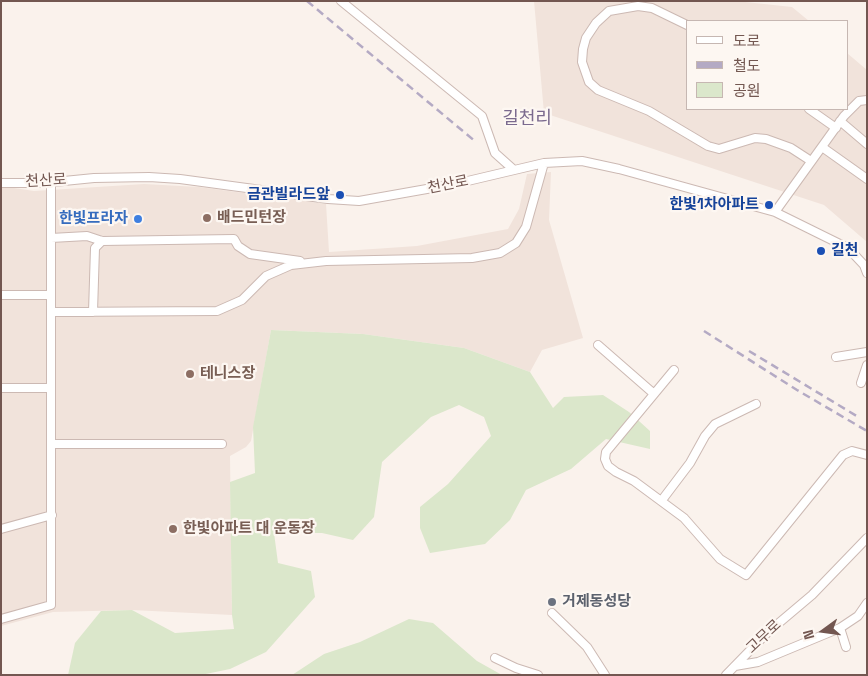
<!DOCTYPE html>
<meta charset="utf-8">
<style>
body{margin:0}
#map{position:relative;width:868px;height:676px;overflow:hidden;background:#faf2ec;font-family:"Space Grotesk","Noto Sans KR",sans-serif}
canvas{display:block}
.frame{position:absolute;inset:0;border:2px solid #735751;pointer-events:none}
.legend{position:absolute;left:686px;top:20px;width:162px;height:90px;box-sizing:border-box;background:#fdf7f2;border:1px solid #c6b7b2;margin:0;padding:6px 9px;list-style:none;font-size:15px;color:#735751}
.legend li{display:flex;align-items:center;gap:10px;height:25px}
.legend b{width:25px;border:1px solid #c6b7b2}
.north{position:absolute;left:798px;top:606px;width:50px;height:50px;-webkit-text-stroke:4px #fdf7f2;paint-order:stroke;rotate:256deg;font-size:14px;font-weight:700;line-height:20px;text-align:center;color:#735751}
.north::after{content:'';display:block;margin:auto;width:18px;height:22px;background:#735751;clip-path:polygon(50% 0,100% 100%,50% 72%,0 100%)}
</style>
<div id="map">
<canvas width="868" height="676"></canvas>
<div class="frame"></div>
<ul class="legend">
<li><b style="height:6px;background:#fff"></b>도로</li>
<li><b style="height:6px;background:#b4aac4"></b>철도</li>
<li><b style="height:14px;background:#dbe7cb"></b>공원</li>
</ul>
<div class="north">N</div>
</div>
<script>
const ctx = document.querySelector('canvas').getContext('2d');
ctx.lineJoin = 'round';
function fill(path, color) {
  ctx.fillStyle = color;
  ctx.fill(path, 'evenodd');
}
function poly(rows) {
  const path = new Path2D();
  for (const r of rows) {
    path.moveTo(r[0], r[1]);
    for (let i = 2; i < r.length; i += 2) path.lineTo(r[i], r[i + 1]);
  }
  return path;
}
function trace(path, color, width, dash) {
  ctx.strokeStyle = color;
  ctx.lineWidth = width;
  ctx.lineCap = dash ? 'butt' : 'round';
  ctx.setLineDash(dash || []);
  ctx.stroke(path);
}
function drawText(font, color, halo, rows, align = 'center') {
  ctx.font = font + ' "Space Grotesk","Noto Sans KR",sans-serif';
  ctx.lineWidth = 4.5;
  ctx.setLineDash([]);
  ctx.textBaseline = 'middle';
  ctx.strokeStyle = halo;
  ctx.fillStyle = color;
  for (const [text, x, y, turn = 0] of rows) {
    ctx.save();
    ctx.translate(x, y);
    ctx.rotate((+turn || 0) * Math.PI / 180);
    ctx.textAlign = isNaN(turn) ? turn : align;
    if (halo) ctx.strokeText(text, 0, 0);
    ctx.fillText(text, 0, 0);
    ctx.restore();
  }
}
const residential = poly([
 [534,1,736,1,792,7,809,21,687,21,687,109,847,109,847,53,867,70,867,242,824,205,544,113],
 [551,172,549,220,583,338,542,350,530,372,464,348,363,334,271,330,251,441,246,447,230,456,232,615,132,610,53,612,1,626,1,186,34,191,144,184,199,187,326,204,329,252,417,246,508,229,519,209,527,174]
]);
const green = poly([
 [271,330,363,334,464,348,530,372,553,408,564,397,603,395,629,412,650,431,650,449,606,439,571,469,526,490,510,520,485,544,430,553,420,528,420,507,448,484,491,436,484,417,459,405,431,417,382,462,374,517,353,540,322,533,274,533,278,563,311,571,315,597,266,652,230,669,201,675,68,675,75,643,101,611,132,610,175,633,234,629,232,615,230,482,255,473,253,427],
 [409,619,433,623,477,661,502,675,292,675,324,654,360,642]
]);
const minor = poly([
 [341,1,482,116,495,153,514,170],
 [687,25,652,8,638,6,609,11,596,23,586,38,583,49,582,62,589,82,598,90,649,111,708,146,719,149,755,138,766,139,791,148,811,161],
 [809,109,836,128],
 [840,121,867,144],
 [822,147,867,179],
 [1,183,44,183,94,178,149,177,180,179,328,199,359,201,455,184,544,163,582,161,619,169,775,212,848,248,864,265,867,273],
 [775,212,844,116,859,101,867,100],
 [51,238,87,236,102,241,234,239,238,246,250,254,300,261],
 [1,295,51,295],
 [51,312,217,311,242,300,266,276,291,265,326,261,472,258,500,253,516,243,526,227,544,163],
 [93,312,95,248,102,241],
 [598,345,653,393],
 [836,357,867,352],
 [674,370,606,452,605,459,608,466,616,472,634,481,684,518,720,559,746,575,843,455,852,451,867,455],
 [861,383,867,365],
 [1,388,51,388],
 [52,444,222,444],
 [662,500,690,463,705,436,715,424,756,404],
 [1,529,52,515],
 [552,613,587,647,605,675],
 [1,619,51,605,51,182],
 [840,628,846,647],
 [495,658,516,668,538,675],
 [735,666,758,662,840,628,858,616,867,603],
 [726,675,767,633,812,595,867,538]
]);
const rail = poly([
 [307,1,476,142],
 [704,331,797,390,867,431],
 [749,351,860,418]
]);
const markers = [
 [340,195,5,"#1a4fb4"],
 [769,205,5,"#1a4fb4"],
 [207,218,5,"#8d6e63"],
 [138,219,5,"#3f7fe0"],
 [821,251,5,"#1a4fb4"],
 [190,374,5,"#8d6e63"],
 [173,529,5,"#8d6e63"],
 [552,602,5,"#6b7280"]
];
const streetNames = [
 ["천산로",46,181,-3],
 ["천산로",448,185,-11],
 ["고무로",764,637,-43]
];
const transitNames = [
 ["금관빌라드앞",330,195],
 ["한빛1차아파트",759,205],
 ["길천",831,251,"left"]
];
const educationNames = [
 ["배드민턴장",217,218],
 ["테니스장",200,374],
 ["한빛아파트 대 운동장",183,529]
];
const shopNames = [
 ["한빛프라자",128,219]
];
const worshipNames = [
 ["거제동성당",562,602]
];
const quarterNames = [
 ["길천리",527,119]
];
fill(residential, '#f1e3db');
fill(green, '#dbe7cb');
trace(minor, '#ccb9b3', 10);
trace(minor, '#fff', 8);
trace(rail, '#b4aac4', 2.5, [8, 5]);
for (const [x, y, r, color] of markers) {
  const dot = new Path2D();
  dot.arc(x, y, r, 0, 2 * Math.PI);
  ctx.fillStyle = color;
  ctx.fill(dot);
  trace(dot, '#fdf7f2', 2);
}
drawText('15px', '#735751', '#fdf7f2', streetNames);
drawText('bold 15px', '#164399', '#fdf7f2', transitNames, 'right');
drawText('bold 15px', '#785e54', '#fdf7f2', educationNames, 'left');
drawText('bold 15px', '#366cbe', '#fdf7f2', shopNames, 'right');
drawText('bold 15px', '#5b616d', '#fdf7f2', worshipNames, 'left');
drawText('18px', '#7b6a8e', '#fdf7f2', quarterNames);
</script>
